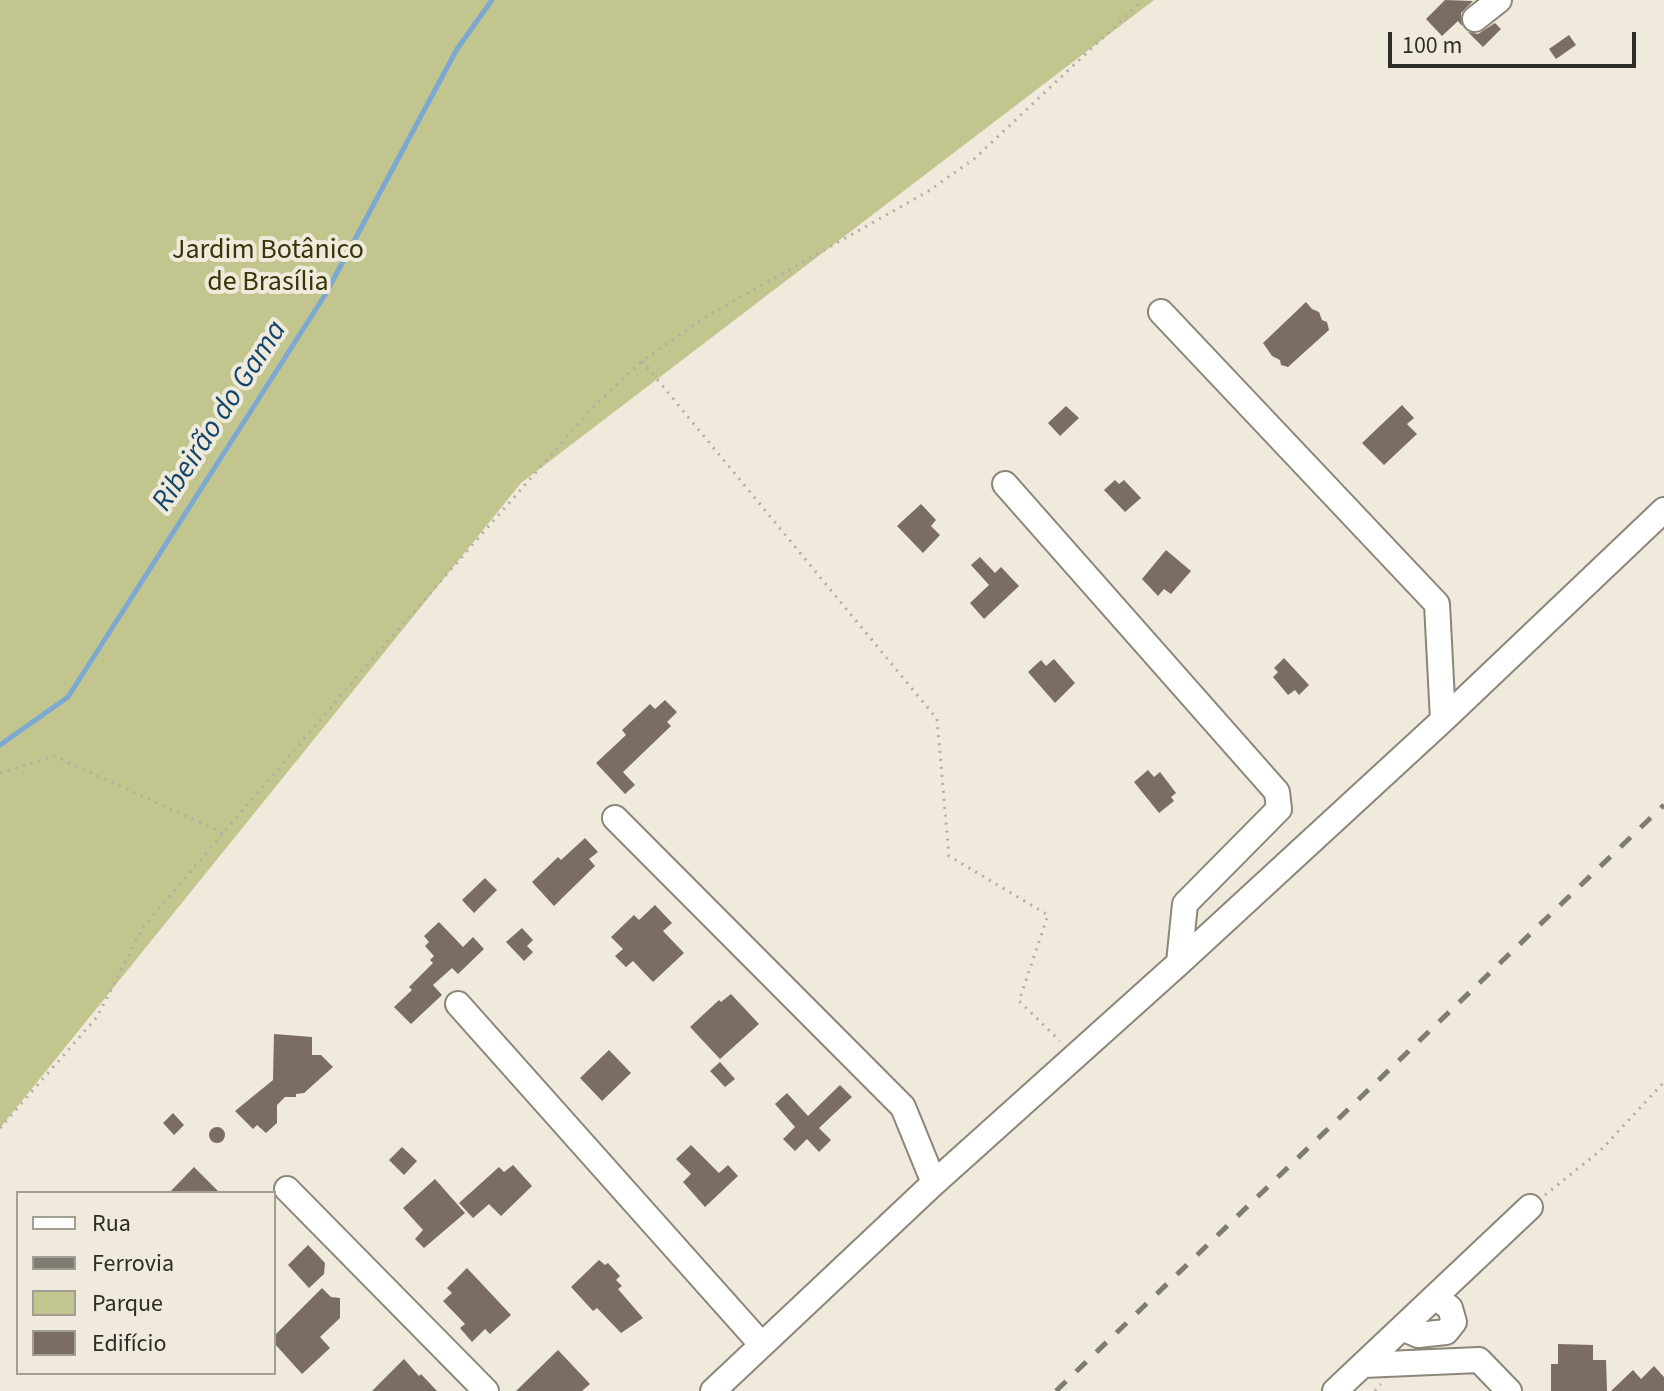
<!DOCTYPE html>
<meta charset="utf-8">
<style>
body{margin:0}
#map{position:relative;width:1664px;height:1391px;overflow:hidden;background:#efeadb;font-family:"Source Sans 3",sans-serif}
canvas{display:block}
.legend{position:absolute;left:16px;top:1191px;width:260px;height:184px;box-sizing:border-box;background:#efeadb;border:2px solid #a29e93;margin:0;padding:10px 14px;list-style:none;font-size:24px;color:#2e2c27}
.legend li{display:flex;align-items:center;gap:16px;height:40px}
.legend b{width:40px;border:2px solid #a29e93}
.scale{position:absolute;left:1388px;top:32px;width:248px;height:36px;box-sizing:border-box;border:4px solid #2e2c27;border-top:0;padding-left:10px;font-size:24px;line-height:28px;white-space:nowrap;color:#2e2c27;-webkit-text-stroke:6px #efeadb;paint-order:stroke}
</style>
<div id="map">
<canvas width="1664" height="1391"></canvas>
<ul class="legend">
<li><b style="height:10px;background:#fff"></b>Rua</li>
<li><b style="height:10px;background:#7f7c73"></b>Ferrovia</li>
<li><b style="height:22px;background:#c2c68e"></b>Parque</li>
<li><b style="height:22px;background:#7a6d64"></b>Edifício</li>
</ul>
<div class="scale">100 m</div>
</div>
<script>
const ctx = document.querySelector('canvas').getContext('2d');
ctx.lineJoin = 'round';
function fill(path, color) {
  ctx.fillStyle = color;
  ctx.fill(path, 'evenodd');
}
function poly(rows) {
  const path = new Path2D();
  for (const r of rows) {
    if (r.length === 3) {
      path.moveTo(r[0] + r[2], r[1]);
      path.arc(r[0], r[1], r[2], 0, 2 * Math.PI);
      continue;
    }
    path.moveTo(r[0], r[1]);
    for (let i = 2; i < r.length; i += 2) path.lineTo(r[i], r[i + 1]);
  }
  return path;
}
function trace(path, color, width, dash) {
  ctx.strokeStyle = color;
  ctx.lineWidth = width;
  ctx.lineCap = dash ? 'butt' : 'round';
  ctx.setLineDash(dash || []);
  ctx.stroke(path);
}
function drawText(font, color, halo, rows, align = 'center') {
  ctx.font = font + ' "Source Sans 3",sans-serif';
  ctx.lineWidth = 8;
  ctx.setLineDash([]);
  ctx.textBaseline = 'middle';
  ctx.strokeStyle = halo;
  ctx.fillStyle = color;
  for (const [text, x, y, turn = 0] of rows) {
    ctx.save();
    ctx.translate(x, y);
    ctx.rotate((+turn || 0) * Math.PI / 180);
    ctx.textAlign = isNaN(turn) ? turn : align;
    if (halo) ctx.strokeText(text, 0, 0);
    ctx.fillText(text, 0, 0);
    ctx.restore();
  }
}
const green = poly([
 [0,0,1154,0,521,483,0,1128]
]);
const stream = poly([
 [0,745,68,697,325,295,457,49,492,0]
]);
const building = poly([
 [1445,0,1473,1,1461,13,1462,26,1458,21,1442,36,1426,19],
 [1495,23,1501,29,1483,47,1468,32,1478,34],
 [1569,35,1576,45,1556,59,1549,49],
 [1306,302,1312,309,1319,312,1322,320,1327,322,1329,330,1288,367,1281,365,1280,360,1272,356,1263,343],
 [1402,405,1414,418,1407,424,1417,434,1384,465,1362,443],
 [1066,406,1079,418,1060,436,1048,423],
 [1115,480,1119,484,1124,480,1141,498,1125,512,1104,490],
 [921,504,936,520,931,526,940,535,923,553,897,526],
 [1166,550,1191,571,1171,594,1164,589,1158,596,1142,579],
 [980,557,995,573,1001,567,1019,586,984,619,970,603,989,585,971,565],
 [1284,658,1309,685,1299,695,1295,690,1288,695,1273,677,1278,672,1274,668],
 [1054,659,1075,683,1055,703,1028,672,1041,660,1046,666],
 [665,700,677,712,667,722,671,726,623,772,635,785,625,794,596,763,626,735,622,730,650,704,655,709],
 [1148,770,1154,777,1160,772,1176,793,1171,797,1174,801,1159,813,1134,782],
 [585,838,598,852,589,859,595,866,554,906,532,882,558,857,561,860],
 [485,878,497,890,474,913,462,900],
 [655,905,672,923,663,931,684,953,653,982,633,961,626,967,615,956,623,949,611,937,634,915,639,920],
 [439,922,463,947,473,937,484,949,458,974,452,968,433,985,442,995,411,1024,394,1007,412,990,409,987,433,963,430,960,434,956,425,946,429,942,424,936],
 [522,928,533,940,527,946,533,952,524,961,506,942],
 [731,994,759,1024,720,1059,690,1027,719,1000,721,1002],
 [274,1034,312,1037,312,1055,321,1055,333,1067,304,1093,296,1094,296,1097,285,1097,277,1105,277,1123,266,1133,257,1125,253,1129,235,1111,273,1080],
 [609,1050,631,1073,602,1101,580,1078],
 [720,1062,735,1079,725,1087,710,1071],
 [840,1085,852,1097,819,1128,831,1140,819,1152,807,1139,795,1151,783,1139,795,1127,775,1104,787,1093,808,1116],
 [173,1113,184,1125,174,1135,163,1123],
 [217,1135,8],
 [691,1145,719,1173,728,1165,738,1176,705,1207,683,1182,691,1174,676,1159],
 [402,1147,417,1161,404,1175,389,1160],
 [513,1165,532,1186,501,1216,489,1204,473,1218,459,1203,499,1167,504,1172],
 [194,1167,220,1193,169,1193],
 [435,1179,465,1213,424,1248,415,1239,423,1230,403,1208],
 [308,1245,325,1263,324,1274,309,1288,288,1265],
 [599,1260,605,1265,608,1263,620,1276,616,1280,622,1286,618,1289,643,1318,621,1333,597,1308,593,1311,571,1287],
 [467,1268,511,1315,490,1334,485,1329,472,1342,460,1328,465,1324,443,1301,452,1293,447,1288],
 [322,1288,331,1297,340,1298,340,1318,320,1337,330,1348,302,1374,274,1343,274,1336],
 [1558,1344,1593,1345,1593,1360,1606,1360,1607,1391,1551,1391,1551,1364,1558,1364],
 [558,1350,590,1384,582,1391,516,1391],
 [404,1359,419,1376,421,1374,437,1391,372,1391],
 [1654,1366,1664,1377,1664,1391,1611,1391,1633,1370,1641,1379]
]);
const path = poly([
 [642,361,937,719,949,856,1048,915,1019,1001,1060,1041],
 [0,773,54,756,223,833],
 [0,1128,97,1017,143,927,362,671,593,407,642,361,707,316,927,192,974,159,1143,0],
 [1545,1195,1600,1151,1664,1082],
 [1375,1391,1381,1384]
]);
const minor = poly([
 [1475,19,1499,0],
 [1161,312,1437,604,1443,720],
 [1005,484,1277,792,1279,809,1185,904,1179,963],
 [615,818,903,1107,934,1183],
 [458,1004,762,1345],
 [287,1189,486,1391],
 [1402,1328,1418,1335,1446,1332,1454,1322,1450,1308,1435,1297],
 [1363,1365,1479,1360,1509,1391],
 [713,1391,934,1183,1179,963,1443,720,1664,510],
 [1335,1391,1530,1207]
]);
const rail = poly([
 [1056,1391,1664,805]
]);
const parkNames = [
 ["Jardim Botânico",268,252],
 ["de Brasília",268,284]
];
const waterNames = [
 ["Ribeirão do Gama",221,417,-57]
];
fill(green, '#c2c68e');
trace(stream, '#7ca8d1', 5);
fill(building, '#7a6d64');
trace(minor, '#8a8678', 28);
trace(path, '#b1ada2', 3, [2, 6]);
trace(minor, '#fff', 24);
trace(rail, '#7f7c73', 5, [14, 14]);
drawText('28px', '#363709', '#efeadb', parkNames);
drawText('italic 30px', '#13456c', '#efeadb', waterNames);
</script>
